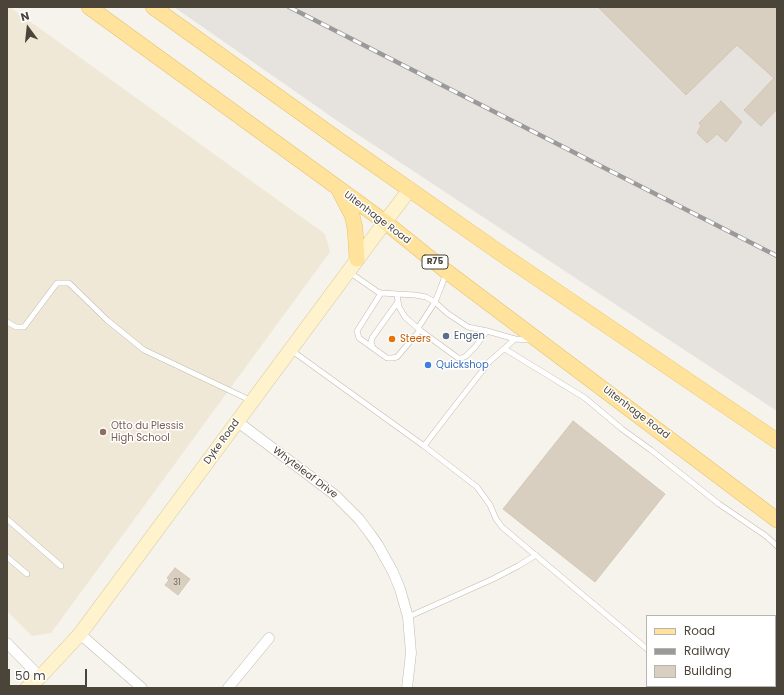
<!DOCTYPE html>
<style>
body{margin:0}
#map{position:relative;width:784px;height:695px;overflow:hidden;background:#f6f3ec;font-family:Poppins,sans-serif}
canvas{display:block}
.frame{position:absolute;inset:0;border:8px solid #4b4439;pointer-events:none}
.legend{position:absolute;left:646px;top:615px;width:130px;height:72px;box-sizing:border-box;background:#fff;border:1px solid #b7b4b0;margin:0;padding:5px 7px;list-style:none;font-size:12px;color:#4b4439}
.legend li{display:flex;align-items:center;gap:8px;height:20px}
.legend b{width:20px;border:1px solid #b7b4b0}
.north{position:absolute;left:8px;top:8px;width:40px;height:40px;-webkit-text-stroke:3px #fff;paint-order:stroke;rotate:345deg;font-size:11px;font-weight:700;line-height:16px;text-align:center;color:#4b4439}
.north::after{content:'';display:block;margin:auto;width:14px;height:18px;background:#4b4439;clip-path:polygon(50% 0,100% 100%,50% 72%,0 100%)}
.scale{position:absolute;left:8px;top:669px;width:79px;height:18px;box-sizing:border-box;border:2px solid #4b4439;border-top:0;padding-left:5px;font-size:12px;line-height:14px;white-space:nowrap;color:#4b4439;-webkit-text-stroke:3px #fff;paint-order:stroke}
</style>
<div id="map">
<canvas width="784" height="695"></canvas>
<div class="frame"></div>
<ul class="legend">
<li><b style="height:5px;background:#ffe39c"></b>Road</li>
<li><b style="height:5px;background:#9a9a9a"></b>Railway</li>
<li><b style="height:11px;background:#d8cfc1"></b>Building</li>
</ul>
<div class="north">N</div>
<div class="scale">50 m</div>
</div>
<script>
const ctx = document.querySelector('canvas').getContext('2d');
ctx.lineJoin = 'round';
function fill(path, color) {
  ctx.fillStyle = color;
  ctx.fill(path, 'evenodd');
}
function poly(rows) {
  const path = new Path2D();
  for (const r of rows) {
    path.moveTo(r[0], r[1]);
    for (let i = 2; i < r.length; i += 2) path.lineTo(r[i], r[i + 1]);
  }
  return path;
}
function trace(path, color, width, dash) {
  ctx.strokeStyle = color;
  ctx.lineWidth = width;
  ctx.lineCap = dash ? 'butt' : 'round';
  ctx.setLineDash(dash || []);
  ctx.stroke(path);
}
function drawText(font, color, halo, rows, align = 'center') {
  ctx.font = font + ' Poppins,sans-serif';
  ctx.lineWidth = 3;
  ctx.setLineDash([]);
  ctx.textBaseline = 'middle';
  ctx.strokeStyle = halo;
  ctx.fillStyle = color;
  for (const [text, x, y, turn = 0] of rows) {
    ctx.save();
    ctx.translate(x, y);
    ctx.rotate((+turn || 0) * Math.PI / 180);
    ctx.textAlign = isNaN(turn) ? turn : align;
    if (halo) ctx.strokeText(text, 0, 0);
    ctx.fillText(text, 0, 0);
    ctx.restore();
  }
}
const industrial = poly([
 [174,7,777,7,777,411,339,122]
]);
const education = poly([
 [7,7,10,7,325,234,330,252,51,633,32,636,7,611]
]);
const building = poly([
 [598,7,777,7,777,109,761,126,744,110,774,78,737,45,686,95,598,7],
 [721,101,742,122,726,142,717,134,707,143,697,133,701,126,699,123,721,101],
 [573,421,665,494,595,582,503,509,573,421],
 [175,568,190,579,178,595,165,585,169,580,167,578,175,568]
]);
const lane = poly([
 [349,272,378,292,381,293,415,295,426,297,435,302,418,328],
 [446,273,441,287,435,302,447,313,468,327,487,331,515,339,530,340],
 [381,293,357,331,359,338,387,358,392,358,397,357,420,330],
 [397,295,399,307,405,317,421,331,458,358,462,358,466,356,475,347,487,331],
 [7,322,16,327,24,327,57,283,69,283,107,320,144,350,252,401],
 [373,348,371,342,372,338,397,303],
 [505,349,585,398,622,429,651,450,719,504,766,536,777,546],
 [291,350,424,446,477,487,490,505,496,519,502,527,647,649],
 [424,446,450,412,490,361,515,339],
 [7,519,61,566],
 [7,557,27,574],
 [408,617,493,579,518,566,536,555],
 [692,686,695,688]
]);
const street = poly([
 [238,422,335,495,359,519,371,535,378,545,393,572,400,589,408,617,411,653,407,688],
 [80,634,142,688],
 [7,643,40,677],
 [228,688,269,638]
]);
const secondary = poly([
 [27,688,40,677,80,634,385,222,410,189]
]);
const primary = poly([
 [89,7,385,222,446,271,777,520],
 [153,7,336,138,503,255,777,441],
 [340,192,352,215,355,228,357,259]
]);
const rail = poly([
 [289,7,777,256]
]);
const markers = [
 [446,336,4,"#5c6f8a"],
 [392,339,4,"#e8710a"],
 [428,365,4,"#3f7fe0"],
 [103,432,4,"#8d6e63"]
];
const numberNames = [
 ["31",177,583]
];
const shields = [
 [435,262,26]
];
const shieldNames = [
 ["R75",435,262]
];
const streetNames = [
 ["Uitenhage Road",377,218,37],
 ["Uitenhage Road",636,413,37],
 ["Dyke Road",222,442,-54],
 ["Whyteleaf Drive",305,473,37]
];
const serviceNames = [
 ["Engen",454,336]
];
const foodNames = [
 ["Steers",400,339]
];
const shopNames = [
 ["Quickshop",436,365]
];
const educationNames = [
 ["Otto du Plessis",111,426],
 ["High School",111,438]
];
fill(industrial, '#e6e2dd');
fill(education, '#efe8d6');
fill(building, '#d8cfc1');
trace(building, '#d3c7b4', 1);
trace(lane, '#c2bbae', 6);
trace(street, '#c2bbae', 11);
trace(secondary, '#d6c79b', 15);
trace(primary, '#e6c16a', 16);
trace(lane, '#fff', 5);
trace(street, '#fff', 10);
trace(secondary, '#fff3cd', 14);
trace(primary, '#ffe39c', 15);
trace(rail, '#9a9a9a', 4.5);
trace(rail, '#fff', 3, [9]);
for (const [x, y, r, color] of markers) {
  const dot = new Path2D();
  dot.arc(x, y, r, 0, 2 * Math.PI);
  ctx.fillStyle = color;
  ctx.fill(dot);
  trace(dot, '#fff', 1.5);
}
drawText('8px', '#6e675b', null, numberNames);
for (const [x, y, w] of shields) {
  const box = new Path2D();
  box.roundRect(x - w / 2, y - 7, w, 14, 3);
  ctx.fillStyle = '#fff';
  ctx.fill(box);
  trace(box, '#4b4439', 1);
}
drawText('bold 9px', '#4b4439', null, shieldNames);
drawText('10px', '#4b4439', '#fff', streetNames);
drawText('10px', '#4e5e75', '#fff', serviceNames, 'left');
drawText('10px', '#c56008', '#fff', foodNames, 'left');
drawText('10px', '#366cbe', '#fff', shopNames, 'left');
drawText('10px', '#785e54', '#fff', educationNames, 'left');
</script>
